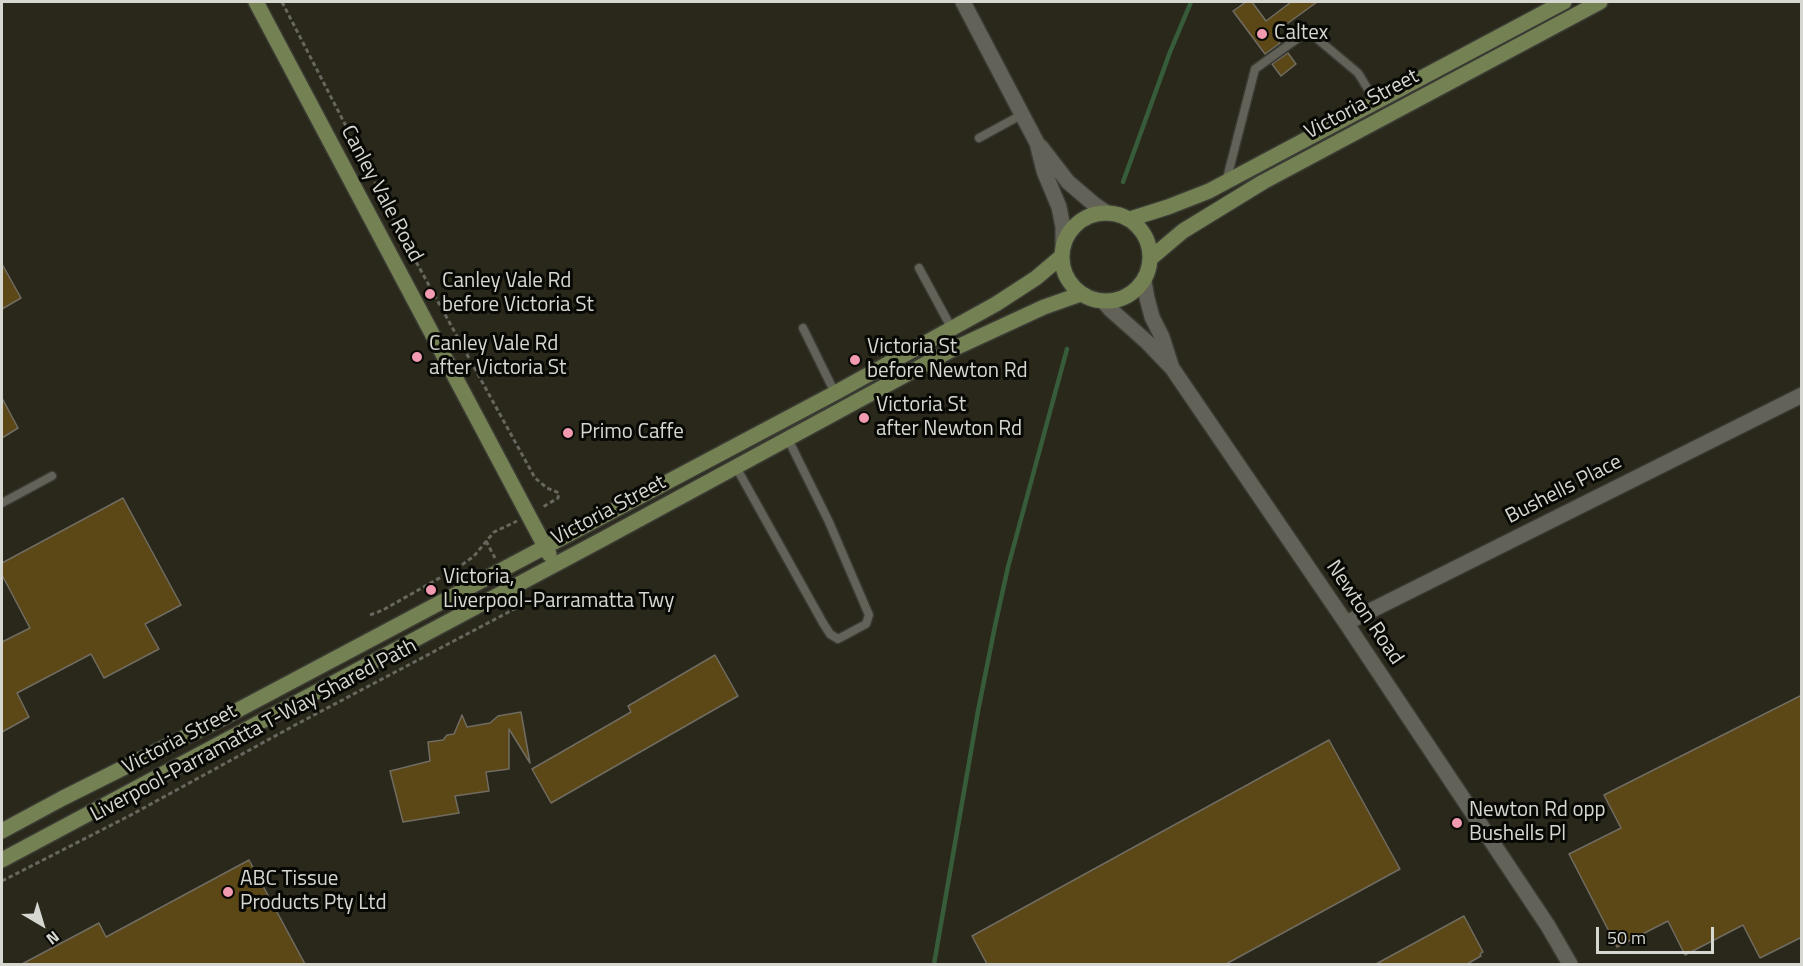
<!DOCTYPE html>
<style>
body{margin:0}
#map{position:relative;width:1803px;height:966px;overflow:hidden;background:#1e1e15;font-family:"Titillium Web",sans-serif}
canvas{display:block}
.frame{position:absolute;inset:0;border:3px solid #d7d7d1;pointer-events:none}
.north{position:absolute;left:12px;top:894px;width:60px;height:60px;-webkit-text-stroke:4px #080805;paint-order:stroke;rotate:142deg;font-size:16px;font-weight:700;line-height:24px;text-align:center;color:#d7d7d1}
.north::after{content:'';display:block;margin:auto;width:21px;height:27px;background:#d7d7d1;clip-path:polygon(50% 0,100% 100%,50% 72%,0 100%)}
.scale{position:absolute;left:1596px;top:927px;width:118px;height:27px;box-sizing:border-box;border:3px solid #d7d7d1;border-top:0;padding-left:8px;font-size:18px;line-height:21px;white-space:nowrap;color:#d7d7d1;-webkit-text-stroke:4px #080805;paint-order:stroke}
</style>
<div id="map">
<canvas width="1803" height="966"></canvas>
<div class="frame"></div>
<div class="north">N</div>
<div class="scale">50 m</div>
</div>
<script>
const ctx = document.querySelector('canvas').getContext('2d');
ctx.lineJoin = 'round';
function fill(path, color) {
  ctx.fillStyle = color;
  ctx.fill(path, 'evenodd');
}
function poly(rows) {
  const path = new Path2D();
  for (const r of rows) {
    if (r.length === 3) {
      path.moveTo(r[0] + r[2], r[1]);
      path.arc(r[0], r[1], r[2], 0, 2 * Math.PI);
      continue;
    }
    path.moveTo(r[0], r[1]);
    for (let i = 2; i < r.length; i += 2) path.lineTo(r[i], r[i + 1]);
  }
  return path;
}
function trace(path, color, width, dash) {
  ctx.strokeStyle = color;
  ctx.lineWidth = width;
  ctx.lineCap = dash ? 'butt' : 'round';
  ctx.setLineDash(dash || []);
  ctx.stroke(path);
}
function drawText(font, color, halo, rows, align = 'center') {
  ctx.font = font + ' "Titillium Web",sans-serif';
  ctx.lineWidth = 6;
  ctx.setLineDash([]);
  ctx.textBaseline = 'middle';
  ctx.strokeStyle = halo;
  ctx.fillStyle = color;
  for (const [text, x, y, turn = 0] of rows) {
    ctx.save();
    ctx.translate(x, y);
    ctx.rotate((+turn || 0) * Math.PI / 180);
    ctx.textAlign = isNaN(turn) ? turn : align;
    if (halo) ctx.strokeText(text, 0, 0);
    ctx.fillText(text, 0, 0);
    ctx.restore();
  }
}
const built = poly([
 [2,2,1801,2,1801,964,2,964]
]);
const stream = poly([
 [1123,182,1170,52,1191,2],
 [934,964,978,711,995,626,1008,567,1067,349]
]);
const building = poly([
 [1246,2,1252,2,1266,21,1291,2,1317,2,1273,34,1280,43,1265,54,1233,11,1246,2],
 [1288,53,1296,64,1281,76,1272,64,1288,53],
 [2,264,21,298,2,309,2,264],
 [2,398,18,428,2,438,2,398],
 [123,498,181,605,145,624,159,649,104,678,91,654,17,693,29,717,2,732,2,642,30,628,2,575,2,563,123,498],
 [715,655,738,696,551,803,532,769,631,712,628,706,715,655],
 [1802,695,1802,937,1760,958,1743,925,1685,955,1668,921,1617,947,1569,854,1621,828,1604,795,1802,695],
 [521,712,530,763,509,729,509,769,486,772,489,791,455,796,459,813,403,822,390,771,430,761,428,742,443,740,447,735,454,734,462,715,467,727,490,723,498,716,521,712],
 [1329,740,1400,869,1226,964,987,964,972,936,1329,740],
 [249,860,305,964,22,964,99,923,106,937,249,860],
 [1464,916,1483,952,1480,954,1481,956,1467,964,1376,964,1464,916]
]);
const path = poly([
 [282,2,414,258,535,478,547,488,559,493,558,498,541,508],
 [486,541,495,558],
 [370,615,383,610,459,567,474,556,494,532,517,521],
 [2,881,129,816,297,724,520,606,518,601]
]);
const lane = poly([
 [979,138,1023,114],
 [1226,182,1255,69,1308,31,1358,73,1376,102],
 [919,268,952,329],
 [803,328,835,393],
 [736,467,823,623,830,634,838,639,866,624,869,615,829,522,788,439],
 [2,503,52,476]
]);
const street = poly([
 [963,2,1037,143,1044,171,1059,207,1063,227,1063,245],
 [1041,147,1068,182,1095,205,1107,213],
 [1144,281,1147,298,1152,317,1162,337,1171,365],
 [1104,302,1111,310,1147,342,1172,368,1346,623,1548,926,1570,964],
 [1346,623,1802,395]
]);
const secondary = poly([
 [256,2,549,554],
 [1106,257,44],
 [1130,219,1168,207,1209,191,1564,2],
 [1151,258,1183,231,1263,182,1600,2],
 [2,831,63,798,223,718,835,393,996,304,1036,278,1062,256],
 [2,860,603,539,953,349,1044,307,1081,294]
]);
const markers = [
 [1262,34,6,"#f29ab0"],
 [430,294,6,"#f29ab0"],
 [417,357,6,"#f29ab0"],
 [855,360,6,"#f29ab0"],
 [864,418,6,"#f29ab0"],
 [568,433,6,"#f29ab0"],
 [431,590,6,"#f29ab0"],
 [1457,823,6,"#f29ab0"],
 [228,892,6,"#f29ab0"]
];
const poiNames = [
 ["Caltex",1274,34],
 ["Canley Vale Rd",442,282],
 ["before Victoria St",442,306],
 ["Canley Vale Rd",429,345],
 ["after Victoria St",429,369],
 ["Victoria St",867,348],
 ["before Newton Rd",867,372],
 ["Victoria St",876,406],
 ["after Newton Rd",876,430],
 ["Primo Caffe",580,433],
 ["Victoria,",443,578],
 ["Liverpool-Parramatta Twy",443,602],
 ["Newton Rd opp",1469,811],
 ["Bushells Pl",1469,835],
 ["ABC Tissue",240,880],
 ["Products Pty Ltd",240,904]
];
const streetNames = [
 ["Victoria Street",1362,105,-28],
 ["Canley Vale Road",381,194,62],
 ["Bushells Place",1564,490,-27],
 ["Victoria Street",609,511,-28],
 ["Newton Road",1364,613,56],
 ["Liverpool-Parramatta T-Way Shared Path",254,731,-28],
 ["Victoria Street",180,740,-28]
];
fill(built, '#29281a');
trace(stream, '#375c3a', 4.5);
fill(building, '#5c4717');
trace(building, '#706c62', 1.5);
trace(lane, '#3a3a34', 11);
trace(street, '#3a3a34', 18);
trace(secondary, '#3a3a34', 18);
trace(path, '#67675f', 3, [4.5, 3]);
trace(lane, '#626258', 8);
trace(street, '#626258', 15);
trace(secondary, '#748152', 15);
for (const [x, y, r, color] of markers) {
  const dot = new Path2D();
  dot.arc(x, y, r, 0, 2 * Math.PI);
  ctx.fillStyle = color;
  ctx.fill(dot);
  trace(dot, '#080805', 2);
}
drawText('21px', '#d7d7d1', '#080805', poiNames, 'left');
drawText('21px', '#d7d7d1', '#080805', streetNames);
</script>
